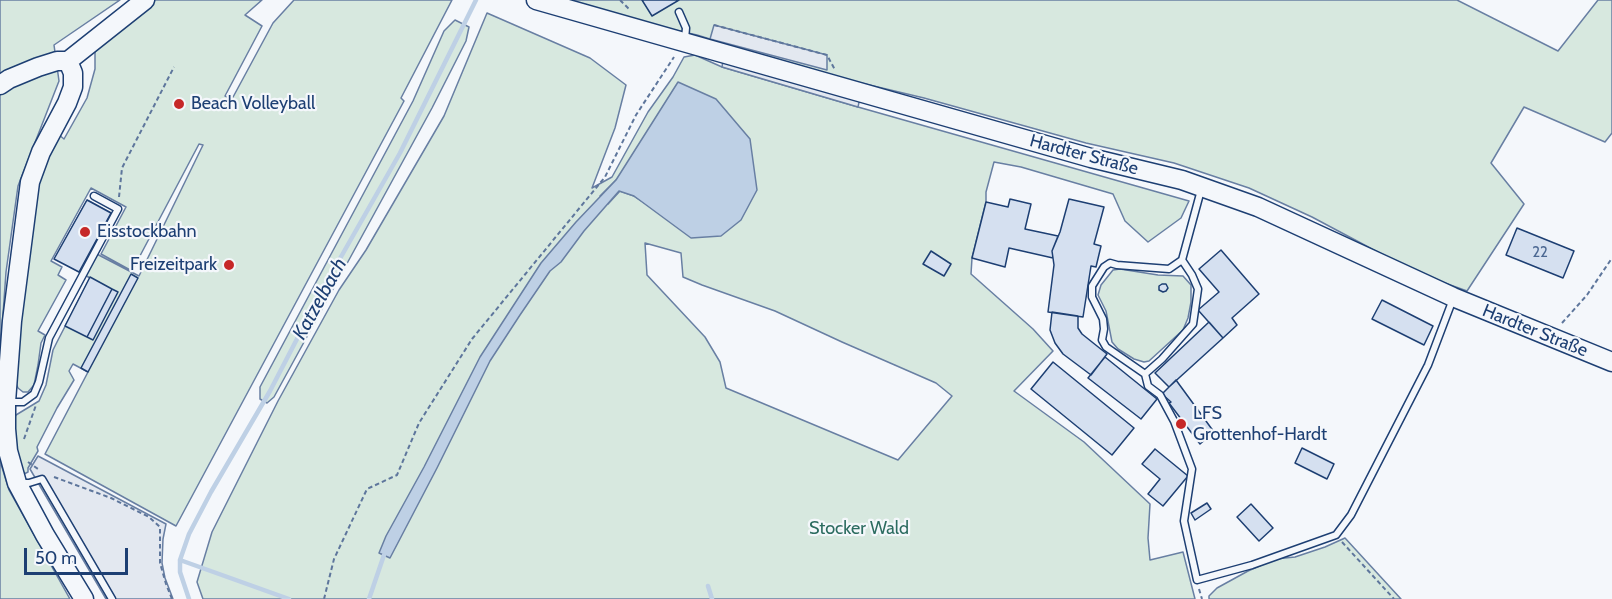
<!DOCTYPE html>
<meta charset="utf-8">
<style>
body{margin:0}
#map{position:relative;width:1612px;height:599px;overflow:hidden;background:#f4f7fb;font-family:Cabin,sans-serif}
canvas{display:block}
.scale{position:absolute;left:24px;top:548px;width:104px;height:27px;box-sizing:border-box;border:3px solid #1d3f73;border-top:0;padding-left:8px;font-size:18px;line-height:21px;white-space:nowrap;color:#1d3f73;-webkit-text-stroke:4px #f4f7fb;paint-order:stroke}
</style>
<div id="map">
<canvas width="1612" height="599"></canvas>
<div class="scale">50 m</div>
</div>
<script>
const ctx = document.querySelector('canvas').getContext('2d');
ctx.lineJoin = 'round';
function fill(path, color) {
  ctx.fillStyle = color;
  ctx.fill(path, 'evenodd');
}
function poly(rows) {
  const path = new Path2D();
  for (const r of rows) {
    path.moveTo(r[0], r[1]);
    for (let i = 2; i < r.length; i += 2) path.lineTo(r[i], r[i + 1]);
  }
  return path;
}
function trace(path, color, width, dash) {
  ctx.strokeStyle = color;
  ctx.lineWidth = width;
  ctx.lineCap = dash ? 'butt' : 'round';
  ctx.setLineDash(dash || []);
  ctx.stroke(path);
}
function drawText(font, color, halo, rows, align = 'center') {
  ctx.font = font + ' Cabin,sans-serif';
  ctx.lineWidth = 4.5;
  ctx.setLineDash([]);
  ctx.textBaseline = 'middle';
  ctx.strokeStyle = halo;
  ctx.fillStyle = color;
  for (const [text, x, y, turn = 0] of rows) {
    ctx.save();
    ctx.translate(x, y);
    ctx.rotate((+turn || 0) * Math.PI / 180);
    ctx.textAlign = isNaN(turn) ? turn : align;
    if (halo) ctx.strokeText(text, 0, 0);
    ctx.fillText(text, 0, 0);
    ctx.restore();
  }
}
const green = poly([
 [0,0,120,0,54,45,59,81,18,186,6,272,0,357,0,0],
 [151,0,262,0,245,15,262,26,225,96,232,99,273,23,294,0,452,0,401,98,404,101,176,526,45,454,88,372,73,364,69,371,74,380,57,408,37,447,38,451,28,468,28,472,24,474,19,467,13,420,16,415,39,401,46,385,53,350,57,342,90,278,55,258,87,200,111,213,91,251,139,276,203,145,199,144,132,271,101,254,126,207,91,188,51,261,62,267,58,275,66,280,38,331,45,335,41,343,38,365,34,385,28,392,23,392,18,388,15,381,19,337,37,184,58,134,64,139,87,98,95,69,95,52,103,38,151,0],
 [564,0,1457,0,1558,51,1598,0,1612,0,1612,133,1605,142,1524,107,1491,163,1524,204,1467,291,1417,273,1312,217,1249,188,1174,163,1086,143,924,98,819,73,697,35,615,17,564,0],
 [487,13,590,58,626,85,615,128,592,188,612,177,648,112,673,77,684,57,695,55,722,67,858,107,1189,201,1181,218,1148,242,1125,221,1113,194,1021,167,994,162,986,192,986,202,972,258,971,274,1033,329,1053,351,1014,391,1084,442,1150,504,1148,538,1150,560,1183,552,1195,599,203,599,197,582,212,532,278,401,339,290,366,250,444,116,487,13],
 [616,180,654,209,634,196,620,191,608,204,600,196,616,180],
 [645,243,681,253,683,277,702,285,775,311,842,342,936,383,952,396,898,460,726,388,720,362,705,337,647,275,645,243],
 [455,20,469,27,466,41,432,108,274,397,267,403,260,399,260,387,413,101,444,31,455,20],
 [1120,269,1158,275,1183,276,1191,285,1191,302,1188,318,1183,330,1149,361,1144,362,1134,359,1118,349,1112,342,1106,311,1098,295,1101,285,1113,270,1120,269],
 [0,461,9,490,70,599,0,599,0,461],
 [1345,538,1401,599,1209,599,1209,596,1217,588,1248,571,1275,559,1295,557,1325,547,1345,538]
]);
const parking = poly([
 [714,25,827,55,827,70,710,39,714,25],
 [724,53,861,93,858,107,722,67,724,53],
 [38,456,166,524,163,539,162,563,165,578,173,599,106,599,30,469,38,456]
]);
const water = poly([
 [678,82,716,99,750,139,757,190,741,220,721,236,691,238,634,196,619,191,584,231,561,262,550,271,520,315,490,361,437,468,390,558,379,553,386,536,424,467,480,357,541,263,576,222,616,180,678,82]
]);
const stream = poly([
 [180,560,289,599],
 [708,586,712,599],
 [189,599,180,572,180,560,189,534,211,492,270,391,325,285,400,153,476,0],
 [369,599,384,555]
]);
const building = poly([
 [642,0,679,0,652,16,642,0],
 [1010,199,1031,204,1025,229,1058,236,1052,251,1053,258,1009,248,1005,267,972,258,986,202,1008,207,1010,199],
 [1069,199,1104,207,1094,244,1101,246,1096,267,1091,266,1083,317,1048,312,1054,265,1052,251,1060,232,1069,199],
 [87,200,111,213,79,272,54,259,87,200],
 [1517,228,1574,251,1563,278,1506,255,1517,228],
 [1221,250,1259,294,1232,318,1237,325,1223,338,1198,310,1219,292,1199,269,1221,250],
 [931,251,951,264,944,276,923,264,931,251],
 [131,274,138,278,88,372,81,368,131,274],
 [90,277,112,289,87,337,65,326,90,277],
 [1162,284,1166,284,1168,288,1166,291,1163,292,1159,290,1159,286,1162,284],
 [112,289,118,292,93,340,87,337,112,289],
 [1382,300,1433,326,1424,345,1372,319,1382,300],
 [1052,312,1078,316,1078,328,1082,334,1107,354,1091,375,1063,354,1055,343,1050,330,1052,312],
 [1209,322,1223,338,1169,387,1155,373,1209,322],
 [1105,357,1157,399,1141,419,1088,378,1105,357],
 [1053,362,1134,428,1112,455,1031,389,1053,362],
 [1176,380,1214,432,1200,444,1169,403,1171,402,1162,394,1176,380],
 [1302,448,1334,464,1327,479,1295,463,1302,448],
 [1155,449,1188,476,1163,506,1148,494,1160,479,1142,464,1155,449],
 [1207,503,1211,509,1195,520,1191,513,1207,503],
 [1251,504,1273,528,1259,541,1237,517,1251,504]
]);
const path = poly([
 [620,0,629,9],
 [714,25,827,55,835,70],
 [119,197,122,168,174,67],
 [1562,323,1587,295,1612,258],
 [24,439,36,405],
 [28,462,38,469],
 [54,477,111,498,149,517,160,527,160,563,166,584,172,599],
 [1342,542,1394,599],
 [1199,589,1202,599],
 [324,599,334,559,367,489,397,475,419,423,472,339,605,177,636,115,674,57]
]);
const lane = poly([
 [679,12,686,28,685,39],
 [1201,190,1182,260,1192,275,1198,289,1193,324,1162,359,1145,374,1148,386,1160,395,1174,421,1192,469,1184,521,1197,580,1252,565,1336,535,1351,515,1428,365,1453,299],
 [1145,374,1106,347,1102,340,1104,329,1103,319,1092,297,1092,286,1104,267,1110,263,1117,265,1169,269,1182,260],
 [10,402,23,402,34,394,39,382,49,338,118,209,94,196],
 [20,483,29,483,42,479,112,599]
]);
const secondary = poly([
 [536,0,1091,158,1182,180,1258,207,1453,297,1612,362],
 [68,61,145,0],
 [0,85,9,79,38,67,57,61,68,61,73,73,73,87,67,103,41,152,30,182,12,321,6,402,6,429,8,451,17,483,45,535,84,599]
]);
const markers = [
 [179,104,6,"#c62828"],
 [85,232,6,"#c62828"],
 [229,265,6,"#c62828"],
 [1181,424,6,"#c62828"]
];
const numberNames = [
 ["22",1540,253]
];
const poiNames = [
 ["Beach Volleyball",191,104],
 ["Eisstockbahn",97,232],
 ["Freizeitpark",217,265,"right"],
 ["LFS",1193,414],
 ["Grottenhof-Hardt",1193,435]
];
const streetNames = [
 ["Hardter Straße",1084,155,15],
 ["Hardter Straße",1535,331,22]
];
const parkNames = [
 ["Stocker Wald",859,529]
];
const waterNames = [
 ["Katzelbach",320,299,-61]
];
fill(green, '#d7e8df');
trace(green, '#687fa3', 1.5);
fill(parking, '#e3e8f0');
trace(parking, '#687fa3', 1.5);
fill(water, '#bed0e5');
trace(water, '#687fa3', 1.5);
trace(stream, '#bed0e5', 4.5);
fill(building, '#d5e0f0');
trace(building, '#1d3f73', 1.5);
trace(lane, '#1d3f73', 9);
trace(secondary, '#1d3f73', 21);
trace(path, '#5e769c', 2, [4.5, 3]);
trace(lane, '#f4f7fb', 6);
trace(secondary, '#f4f7fb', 18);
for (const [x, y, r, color] of markers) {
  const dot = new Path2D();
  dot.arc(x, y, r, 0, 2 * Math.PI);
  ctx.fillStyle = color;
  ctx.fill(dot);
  trace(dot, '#f4f7fb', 2);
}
drawText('15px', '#4b6792', null, numberNames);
drawText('18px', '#1d3f73', '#f4f7fb', poiNames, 'left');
drawText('18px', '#1d3f73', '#f4f7fb', streetNames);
drawText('18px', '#2c6c60', '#f4f7fb', parkNames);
drawText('italic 20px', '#1d3f73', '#f4f7fb', waterNames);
</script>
